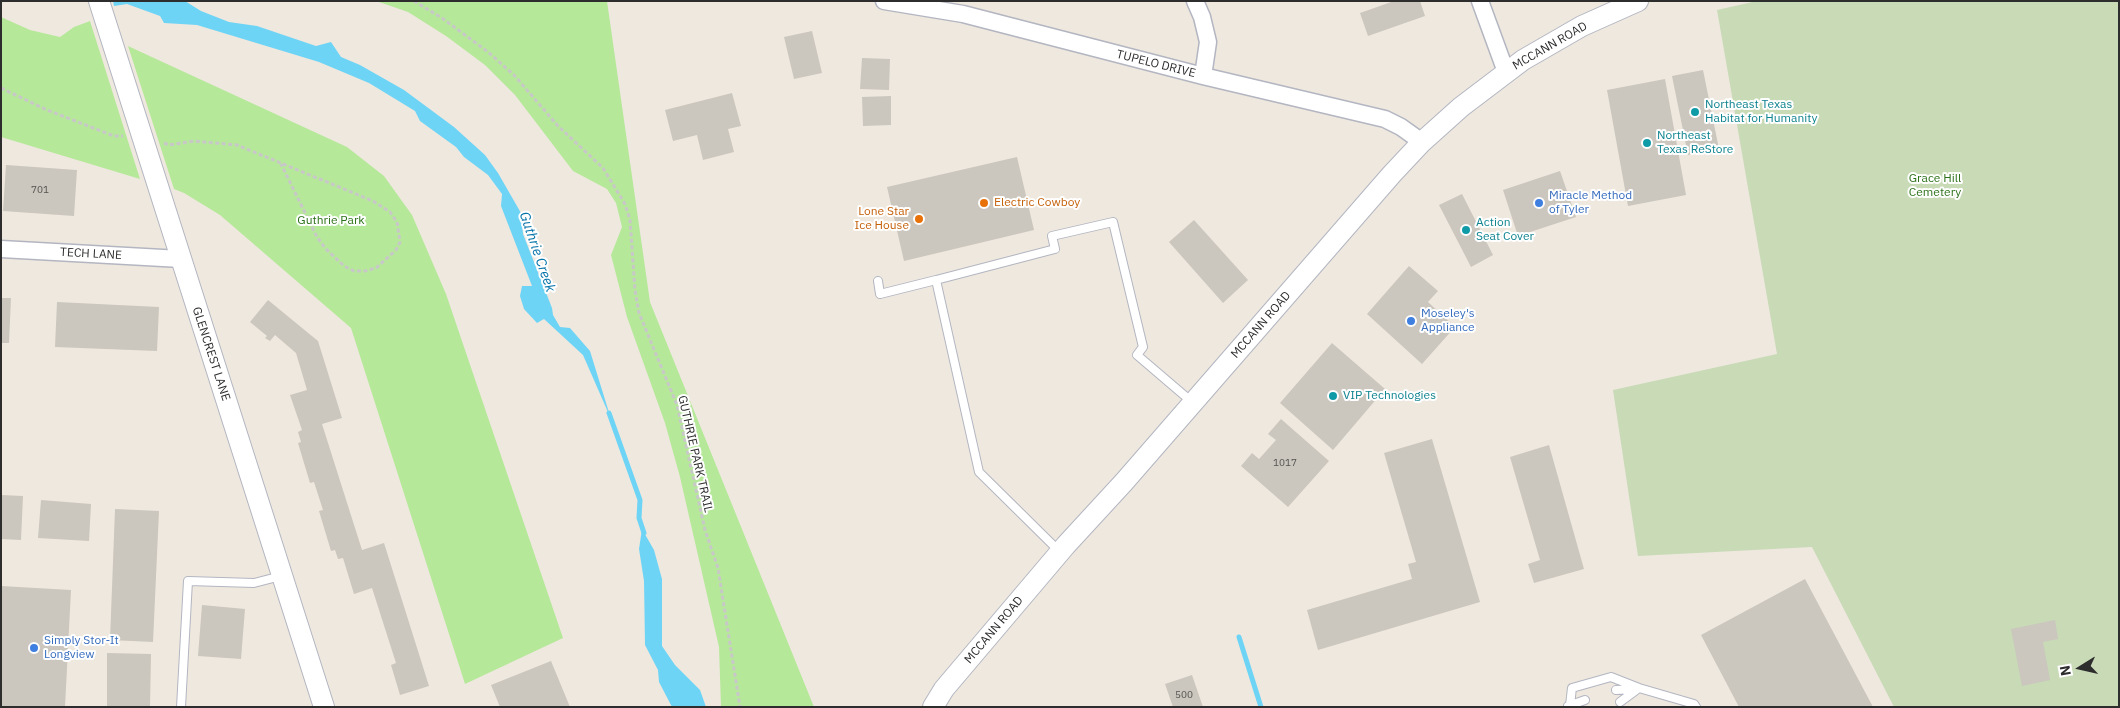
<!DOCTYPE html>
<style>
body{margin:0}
#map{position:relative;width:2120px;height:708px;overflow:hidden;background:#efe8df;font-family:"IBM Plex Sans",sans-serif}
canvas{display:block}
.frame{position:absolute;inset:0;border:2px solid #2d2d2d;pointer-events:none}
.north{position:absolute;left:2055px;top:643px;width:50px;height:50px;-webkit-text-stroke:4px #fff;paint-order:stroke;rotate:260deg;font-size:14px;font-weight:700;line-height:20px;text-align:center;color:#2d2d2d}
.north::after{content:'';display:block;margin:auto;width:18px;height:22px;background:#2d2d2d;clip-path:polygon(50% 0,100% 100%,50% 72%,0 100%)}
</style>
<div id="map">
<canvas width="2120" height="708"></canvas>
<div class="frame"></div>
<div class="north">N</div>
</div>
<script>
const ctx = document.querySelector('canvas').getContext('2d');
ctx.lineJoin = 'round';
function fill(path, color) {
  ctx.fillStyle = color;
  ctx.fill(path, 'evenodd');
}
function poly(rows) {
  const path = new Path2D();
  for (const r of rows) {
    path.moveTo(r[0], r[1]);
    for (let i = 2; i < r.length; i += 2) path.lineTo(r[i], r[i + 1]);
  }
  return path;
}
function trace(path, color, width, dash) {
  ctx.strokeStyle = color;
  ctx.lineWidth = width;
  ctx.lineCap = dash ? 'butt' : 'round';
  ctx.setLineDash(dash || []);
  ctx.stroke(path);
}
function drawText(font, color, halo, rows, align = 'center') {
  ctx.font = font + ' "IBM Plex Sans",sans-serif';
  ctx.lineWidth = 4;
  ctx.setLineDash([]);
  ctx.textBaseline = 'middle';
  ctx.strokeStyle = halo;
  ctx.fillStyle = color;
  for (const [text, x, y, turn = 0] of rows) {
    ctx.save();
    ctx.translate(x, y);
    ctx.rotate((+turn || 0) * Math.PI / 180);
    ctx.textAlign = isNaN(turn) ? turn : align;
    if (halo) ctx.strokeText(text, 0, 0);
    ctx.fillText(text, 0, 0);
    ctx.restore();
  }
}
const green = poly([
 [376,1,607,1,650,302,814,707,721,707,719,647,680,477,665,423,627,317,611,255,622,227,616,203,607,189,573,171,515,95,485,65,446,36,408,12],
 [1,17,30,30,60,37,74,27,90,21,140,179,1,137],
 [128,46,347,147,384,176,412,215,446,294,563,638,465,684,351,328,220,215,184,193,174,189]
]);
const cemetery = poly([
 [1757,1,2119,1,2119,707,1894,707,1812,547,1638,556,1613,390,1777,354,1717,10]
]);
const water = poly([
 [113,1,185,1,201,11,229,22,257,26,316,46,331,42,341,57,360,65,404,90,454,127,485,155,498,173,521,213,523,234,552,308,553,315,560,327,570,328,590,351,611,419,583,355,544,319,537,323,524,309,520,296,522,286,532,286,501,206,502,194,488,175,464,157,456,147,420,121,415,111,369,83,319,62,197,25,164,23,160,16,127,4,114,6],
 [642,529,654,550,662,579,662,646,675,665,700,690,706,707,672,707,659,682,658,670,645,645,644,581,639,549]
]);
const stream = poly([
 [609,413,640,500,639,518,644,533],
 [1239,637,1261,707]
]);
const building = poly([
 [1394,1,1420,1,1425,16,1368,36,1360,13],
 [812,31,822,73,794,79,784,37],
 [862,58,890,59,889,90,860,89],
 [1703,70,1719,149,1688,155,1672,76],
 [1665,79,1686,195,1628,206,1607,90],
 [732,93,741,126,728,129,734,152,703,160,697,135,673,141,665,110],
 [891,96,891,125,863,126,862,97],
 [1017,157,1034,230,904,261,887,187],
 [6,165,77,170,74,216,3,211],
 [1560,171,1576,217,1518,236,1503,190],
 [1462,194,1493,255,1471,267,1439,205],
 [1194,220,1248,280,1223,303,1169,242],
 [1409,266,1438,291,1428,302,1455,327,1422,364,1367,314],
 [1,298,11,298,9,343,1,343],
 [268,300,318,341,342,418,322,424,362,550,384,543,429,686,400,695,391,665,396,663,372,588,354,594,343,558,338,559,335,550,331,551,319,511,323,510,314,482,310,483,298,443,301,442,298,432,302,430,290,395,307,390,296,353,275,335,270,341,265,338,267,336,250,322],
 [57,302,159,307,157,351,55,347],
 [1332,343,1385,389,1333,450,1280,403],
 [1281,419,1329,461,1288,507,1241,466,1252,453,1259,459,1276,440,1268,434],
 [1432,439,1480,602,1318,650,1307,610,1412,579,1408,564,1416,562,1384,453],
 [1549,445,1584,569,1534,583,1528,564,1540,560,1510,457],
 [1,495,23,496,21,540,1,539],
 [41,500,91,504,89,541,38,538],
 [115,509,159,511,153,642,110,640],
 [1805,579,1873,707,1739,707,1701,635],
 [1,586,71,590,65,707,1,707],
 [202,605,245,609,241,659,198,656],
 [2055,620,2058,639,2043,642,2050,680,2022,686,2011,629],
 [107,653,151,654,150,707,107,707],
 [551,661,570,707,500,707,491,685],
 [1192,675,1203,707,1173,707,1165,684]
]);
const path = poly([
 [414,1,442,18,488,52,514,75,558,126,603,168,625,204,630,220,635,290,639,313,677,405,705,530,718,568,740,707],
 [1,88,47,110,114,136,123,136],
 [164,143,169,145,194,141,237,145,373,201,390,212,397,222,400,242,396,250,376,268,365,271,354,271,344,266,325,248,317,237,281,164]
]);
const service = poly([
 [878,281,880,294,936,280],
 [1059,551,979,472,936,280,1055,249,1052,236,1113,222,1143,347,1137,355,1192,402],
 [1616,690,1637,689],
 [1620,702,1639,688,1694,704,1696,707],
 [1568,706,1585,700],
 [181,707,188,581,254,583,281,576],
 [1572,707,1570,705,1572,688,1611,677,1639,688]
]);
const minor = poly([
 [884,1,963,14,1203,76,1385,119,1401,127,1422,142],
 [1195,1,1202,17,1208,42,1203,76],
 [1480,1,1506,72],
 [1,249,181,259]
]);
const tertiary = poly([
 [99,1,324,707],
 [933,707,944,689,1066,545,1124,482,1392,174,1422,142,1461,107,1523,60,1582,26,1638,1]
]);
const markers = [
 [1695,112,5,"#0f9aa8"],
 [1647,143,5,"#0f9aa8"],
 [984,203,5,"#e8710a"],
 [1539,203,5,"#3f7fe0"],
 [919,219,5,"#e8710a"],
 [1466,230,5,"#0f9aa8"],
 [1411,321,5,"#3f7fe0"],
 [1333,396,5,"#0f9aa8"],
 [34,648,5,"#3f7fe0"]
];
const numberNames = [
 ["701",40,190],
 ["1017",1285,463],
 ["500",1184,695]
];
const streetNames = [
 ["MCCANN ROAD",1550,46,-30],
 ["TUPELO DRIVE",1156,64,14],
 ["TECH LANE",91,254,3],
 ["MCCANN ROAD",1261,325,-49],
 ["GLENCREST LANE",211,354,72],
 ["GUTHRIE PARK TRAIL",695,454,77],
 ["MCCANN ROAD",994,630,-50]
];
const cultureNames = [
 ["Northeast Texas",1705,105],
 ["Habitat for Humanity",1705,119],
 ["Northeast",1657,136],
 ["Texas ReStore",1657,150],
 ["Action",1476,223],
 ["Seat Cover",1476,237],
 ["VIP Technologies",1343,396]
];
const parkNames = [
 ["Grace Hill",1935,179],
 ["Cemetery",1935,193],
 ["Guthrie Park",331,221]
];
const shopNames = [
 ["Miracle Method",1549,196],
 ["of Tyler",1549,210],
 ["Moseley's",1421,314],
 ["Appliance",1421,328],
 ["Simply Stor-It",44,641],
 ["Longview",44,655]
];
const foodNames = [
 ["Electric Cowboy",994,203],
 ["Lone Star",909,212,"right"],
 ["Ice House",909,226,"right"]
];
const waterNames = [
 ["Guthrie Creek",537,252,71]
];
fill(green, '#b6e89a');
fill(cemetery, '#c8dab6');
fill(water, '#6ed4f6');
trace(stream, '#6ed4f6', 5);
fill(building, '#cbc6be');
trace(service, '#b3b6c1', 10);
trace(minor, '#b3b6c1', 19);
trace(tertiary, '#b3b6c1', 22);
trace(path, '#c8c8c8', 3, [4, 2.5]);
trace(service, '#fff', 8);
trace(minor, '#fff', 16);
trace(tertiary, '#fff', 20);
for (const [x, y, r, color] of markers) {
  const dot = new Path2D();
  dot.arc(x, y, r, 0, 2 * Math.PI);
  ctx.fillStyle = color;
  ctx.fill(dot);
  trace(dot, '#fff', 2);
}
drawText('10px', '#545351', null, numberNames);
drawText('12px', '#2d2d2d', '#fff', streetNames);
drawText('12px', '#0d838f', '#fff', cultureNames, 'left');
drawText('12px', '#2b7117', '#fff', parkNames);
drawText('12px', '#366cbe', '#fff', shopNames, 'left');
drawText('12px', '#c56008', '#fff', foodNames, 'left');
drawText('italic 14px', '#0674a9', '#fff', waterNames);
</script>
